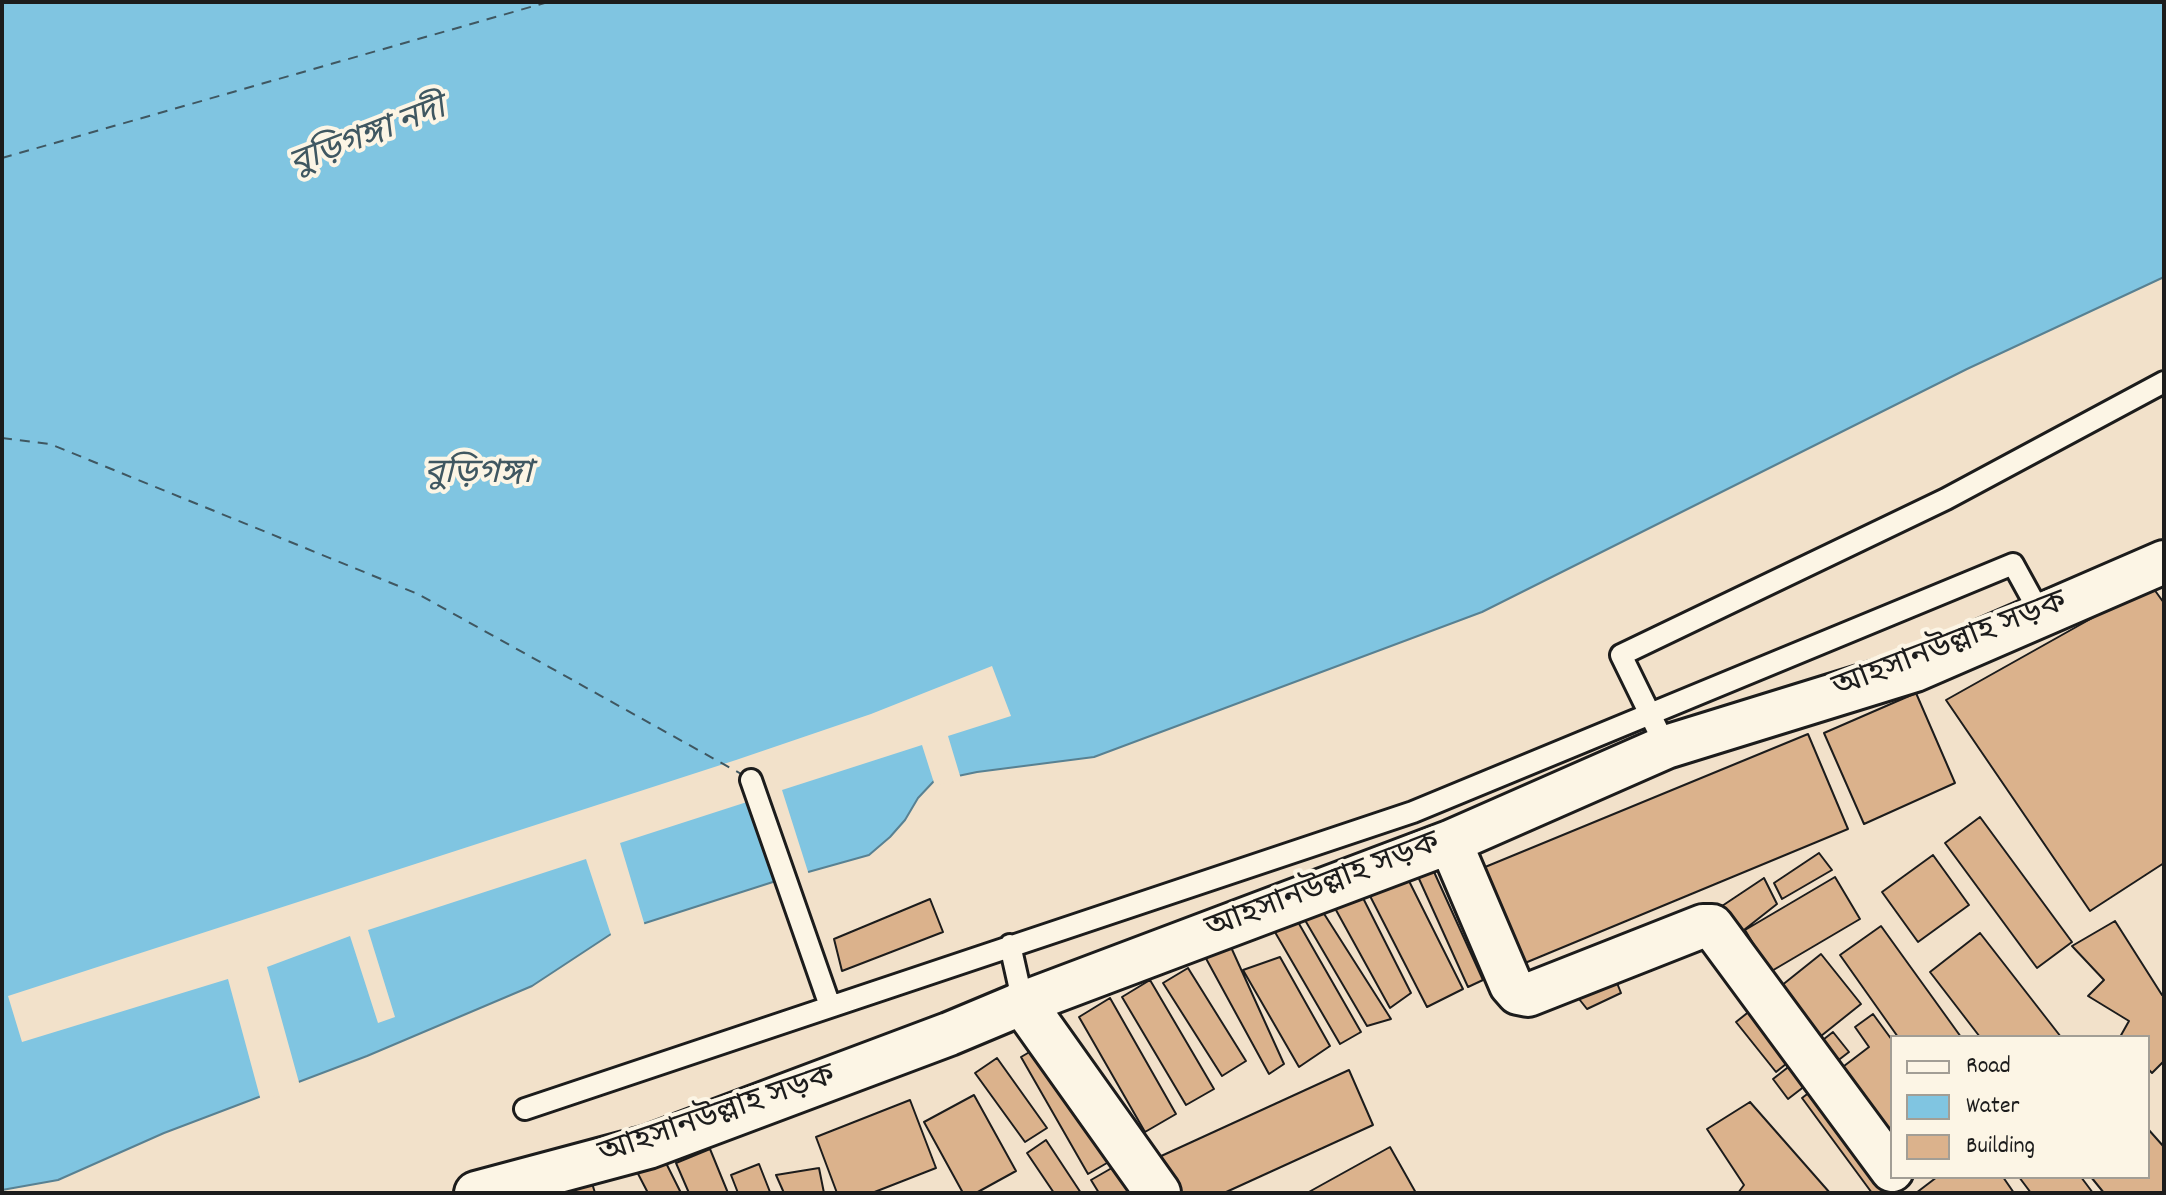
<!DOCTYPE html>
<meta charset="utf-8">
<style>
body{margin:0}
#map{position:relative;width:2166px;height:1195px;overflow:hidden;background:#f2e1ca;font-family:Dekko,sans-serif}
canvas{display:block}
.frame{position:absolute;inset:0;border:4px solid #1c1c1c;pointer-events:none}
.legend{position:absolute;left:1890px;top:1035px;width:260px;height:144px;box-sizing:border-box;background:#fcf5e5;border:2px solid #a29e95;margin:0;padding:10px 14px;list-style:none;font-size:24px;color:#1c1c1c}
.legend li{display:flex;align-items:center;gap:16px;height:40px}
.legend b{width:40px;border:2px solid #a29e95}
</style>
<div id="map">
<canvas width="2166" height="1195"></canvas>
<div class="frame"></div>
<ul class="legend">
<li><b style="height:10px;background:#fcf5e5"></b>Road</li>
<li><b style="height:22px;background:#80c5e1"></b>Water</li>
<li><b style="height:22px;background:#dbb28c"></b>Building</li>
</ul>
</div>
<script>
const ctx = document.querySelector('canvas').getContext('2d');
ctx.lineJoin = 'round';
function fill(path, color) {
  ctx.fillStyle = color;
  ctx.fill(path, 'evenodd');
}
function poly(rows) {
  const path = new Path2D();
  for (const r of rows) {
    path.moveTo(r[0], r[1]);
    for (let i = 2; i < r.length; i += 2) path.lineTo(r[i], r[i + 1]);
  }
  return path;
}
function trace(path, color, width, dash) {
  ctx.strokeStyle = color;
  ctx.lineWidth = width;
  ctx.lineCap = dash ? 'butt' : 'round';
  ctx.setLineDash(dash || []);
  ctx.stroke(path);
}
function drawText(font, color, halo, rows, align = 'center') {
  ctx.font = font + ' Dekko,"Noto Sans Bengali",sans-serif';
  ctx.lineWidth = 8;
  ctx.setLineDash([]);
  ctx.textBaseline = 'middle';
  ctx.strokeStyle = halo;
  ctx.fillStyle = color;
  for (const [text, x, y, turn = 0] of rows) {
    ctx.save();
    ctx.translate(x, y);
    ctx.rotate((+turn || 0) * Math.PI / 180);
    ctx.textAlign = isNaN(turn) ? turn : align;
    if (halo) ctx.strokeText(text, 0, 0);
    ctx.fillText(text, 0, 0);
    ctx.restore();
  }
}
const water = poly([
 [2,2,2164,2,2164,277,1967,369,1482,612,1094,757,977,772,934,781,918,798,905,820,890,837,869,855,776,881,611,934,532,986,367,1056,164,1133,58,1180,2,1190,2,2]
]);
const pier = poly([
 [992,666,1011,716,948,736,961,779,935,786,922,745,782,790,809,875,777,884,750,801,620,843,645,926,612,938,586,859,368,930,395,1017,378,1023,350,936,267,967,300,1086,261,1101,228,979,22,1042,8,996,736,760,871,714]
]);
const ferry = poly([
 [2,158,548,2],
 [2,438,50,444,418,594,743,775]
]);
const building = poly([
 [2151,585,2164,603,2164,863,2090,911,1946,700,2151,585],
 [1916,693,1955,783,1864,824,1824,733,1916,693],
 [1808,734,1848,829,1496,975,1456,879,1808,734],
 [1980,817,2072,942,2037,968,1945,843,1980,817],
 [1819,853,1832,870,1782,899,1774,883,1819,853],
 [1933,855,1969,905,1918,942,1882,892,1933,855],
 [1430,863,1483,980,1468,987,1415,870,1430,863],
 [1406,875,1463,989,1427,1007,1369,894,1406,875],
 [1835,877,1860,919,1770,972,1745,930,1835,877],
 [1764,878,1777,904,1735,937,1716,910,1764,878],
 [1362,896,1411,993,1390,1008,1331,901,1362,896],
 [930,899,943,932,842,971,834,939,930,899],
 [1321,909,1391,1019,1367,1026,1302,915,1321,909],
 [1294,915,1361,1032,1340,1044,1272,927,1294,915],
 [2115,921,2162,995,2164,993,2164,1061,2152,1073,2148,1069,2148,1037,2120,1037,2129,1021,2088,996,2104,980,2072,946,2115,921],
 [1881,926,1961,1037,1898,1037,1840,955,1881,926],
 [1980,933,2061,1037,1980,1037,1930,972,1980,933],
 [1230,945,1284,1064,1269,1074,1203,953,1230,945],
 [1594,945,1611,968,1621,993,1587,1009,1560,975,1594,945],
 [1821,954,1861,1004,1776,1072,1736,1022,1821,954],
 [1280,957,1330,1046,1299,1067,1243,970,1280,957],
 [1188,968,1246,1061,1222,1076,1163,983,1188,968],
 [1150,980,1214,1089,1186,1105,1122,997,1150,980],
 [1110,998,1176,1114,1145,1132,1079,1017,1110,998],
 [1873,1014,1892,1040,1892,1177,1907,1177,1885,1193,1872,1193,1802,1098,1869,1047,1855,1027,1873,1014],
 [1833,1032,1849,1052,1788,1099,1773,1079,1833,1032],
 [1052,1039,1119,1156,1088,1174,1021,1057,1052,1039],
 [997,1058,1047,1128,1025,1142,975,1073,997,1058],
 [1349,1070,1373,1125,1224,1193,1176,1193,1159,1157,1349,1070],
 [974,1095,1016,1171,976,1193,963,1193,924,1122,974,1095],
 [910,1100,936,1168,872,1193,837,1193,816,1137,910,1100],
 [1750,1102,1830,1193,1738,1193,1744,1185,1707,1129,1750,1102],
 [2148,1129,2164,1147,2164,1193,2104,1193,2091,1177,2148,1177,2148,1129],
 [1046,1140,1081,1193,1054,1193,1027,1153,1046,1140],
 [1390,1147,1416,1193,1307,1193,1390,1147],
 [710,1149,728,1193,689,1193,676,1163,710,1149],
 [664,1159,681,1193,648,1193,635,1168,664,1159],
 [759,1164,770,1192,738,1193,731,1175,759,1164],
 [1117,1165,1134,1193,1099,1193,1091,1180,1117,1165],
 [819,1168,824,1193,784,1193,776,1175,819,1168],
 [1937,1177,2003,1177,2014,1193,1916,1193,1937,1177],
 [2019,1177,2081,1177,2093,1193,2031,1193,2019,1177],
 [592,1183,595,1193,566,1193,566,1192,592,1183]
]);
const service = poly([
 [1666,747,1621,655,1946,499,2164,382],
 [751,780,830,1006],
 [1010,945,1023,1003],
 [525,1109,1413,812,2013,564,2041,615]
]);
const minor = poly([
 [1450,842,1511,985,1518,993,1528,995,1703,926,1712,926,1892,1170],
 [476,1193,648,1147,949,1034,1023,1003,1450,842,1666,747,1915,670,2164,562]
]);
const tertiary = poly([
 [1023,1003,1158,1193]
]);
const streetNames = [
 ["আহসানউল্লাহ সড়ক",1951,648,-21],
 ["আহসানউল্লাহ সড়ক",1324,889,-21],
 ["আহসানউল্লাহ সড়ক",718,1118,-19]
];
const waterNames = [
 ["বুড়িগঙ্গা নদী",369,140,-21],
 ["বুড়িগঙ্গা",478,477]
];
fill(water, '#80c5e1');
trace(water, '#588192', 2);
fill(pier, '#f2e1ca');
trace(ferry, '#3f5761', 2, [10, 8]);
fill(building, '#dbb28c');
trace(building, '#1c1c1c', 2);
trace(service, '#1c1c1c', 26);
trace(minor, '#1c1c1c', 48);
trace(tertiary, '#1c1c1c', 50);
trace(service, '#fcf5e5', 20);
trace(minor, '#fcf5e5', 42);
trace(tertiary, '#fcf5e5', 44);
drawText('32px', '#1c1c1c', '#fcf5e5', streetNames);
drawText('italic 34px', '#3f5761', '#fcf5e5', waterNames);
</script>
